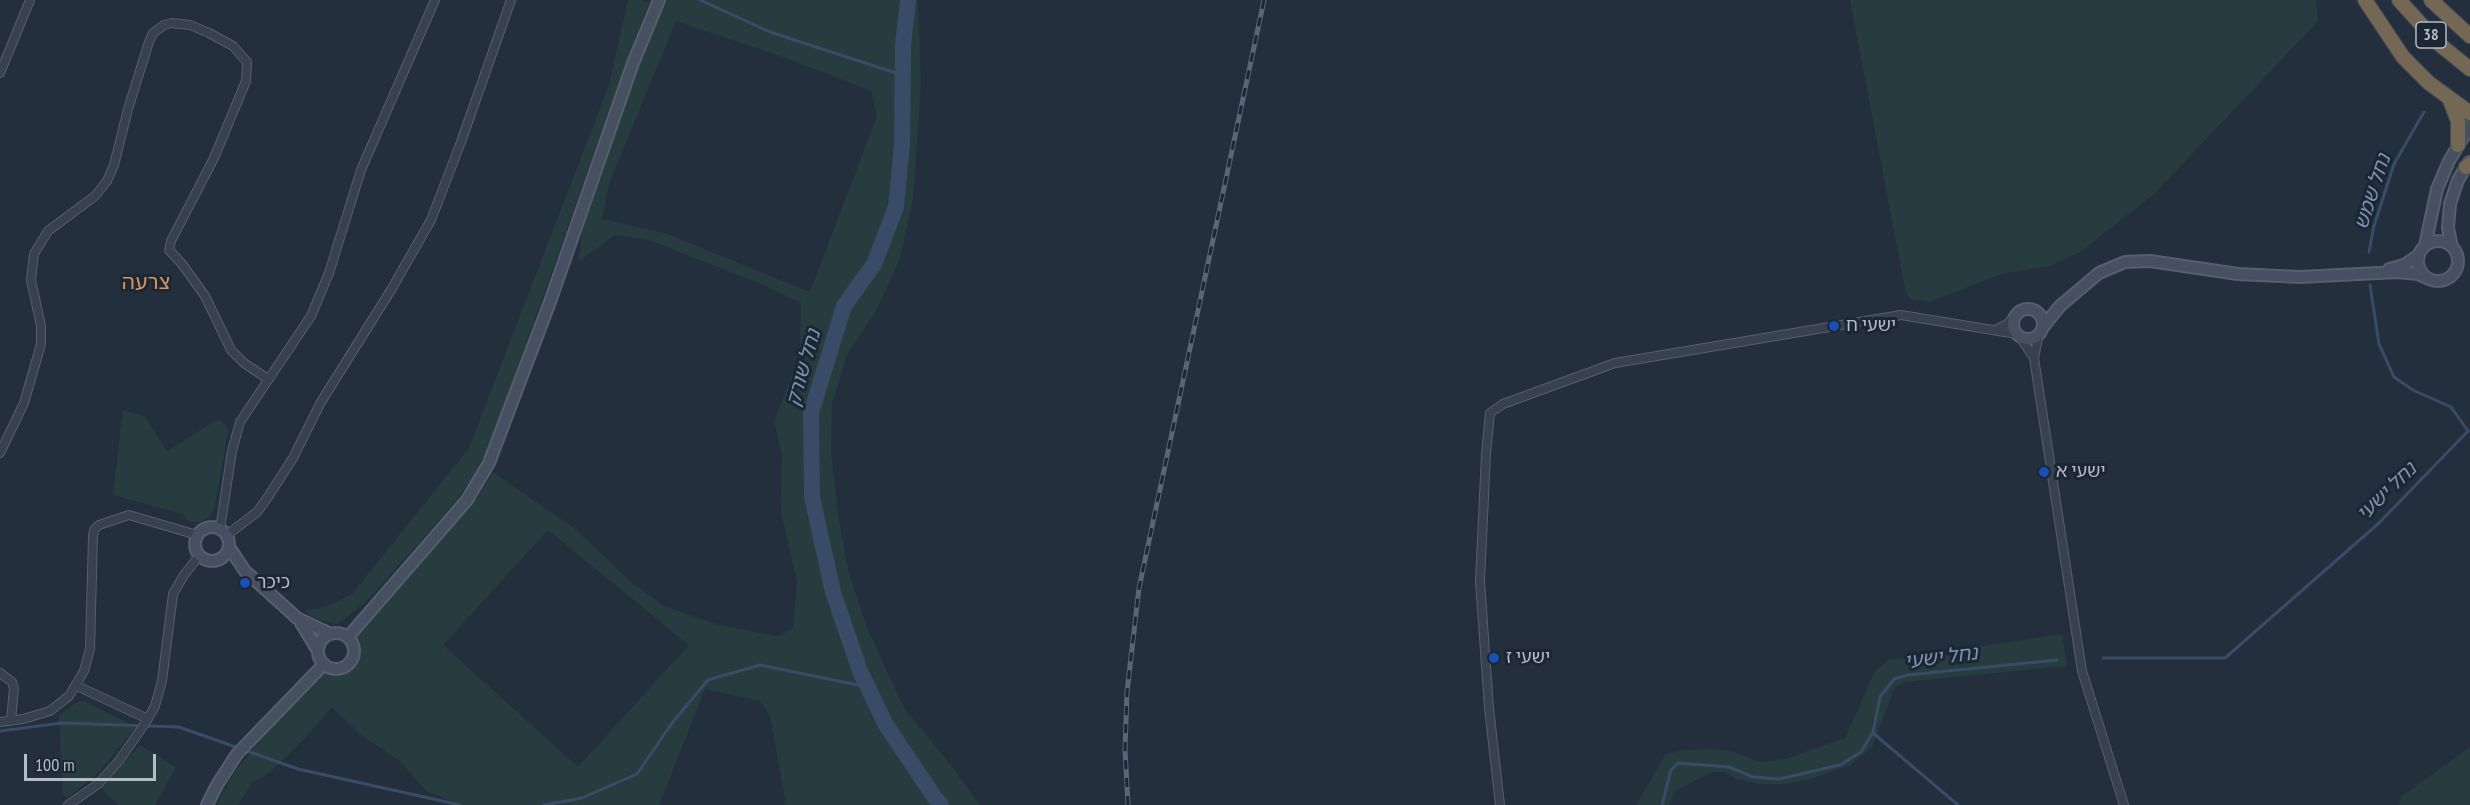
<!DOCTYPE html>
<meta charset="utf-8">
<style>
body{margin:0}
#map{position:relative;width:2470px;height:805px;overflow:hidden;background:#242f3e;font-family:"PT Sans Narrow",sans-serif}
canvas{display:block}
.scale{position:absolute;left:24px;top:754px;width:132px;height:27px;box-sizing:border-box;border:3px solid #b4bcc9;border-top:0;padding-left:8px;font-size:18px;line-height:21px;white-space:nowrap;color:#b4bcc9;-webkit-text-stroke:4px #1d2633;paint-order:stroke}
</style>
<div id="map">
<canvas width="2470" height="805"></canvas>
<div class="scale">100 m</div>
</div>
<script>
const ctx = document.querySelector('canvas').getContext('2d');
ctx.lineJoin = 'round';
function fill(path, color) {
  ctx.fillStyle = color;
  ctx.fill(path, 'evenodd');
}
function poly(rows) {
  const path = new Path2D();
  for (const r of rows) {
    if (r.length === 3) {
      path.moveTo(r[0] + r[2], r[1]);
      path.arc(r[0], r[1], r[2], 0, 2 * Math.PI);
      continue;
    }
    path.moveTo(r[0], r[1]);
    for (let i = 2; i < r.length; i += 2) path.lineTo(r[i], r[i + 1]);
  }
  return path;
}
function trace(path, color, width, dash) {
  ctx.strokeStyle = color;
  ctx.lineWidth = width;
  ctx.lineCap = dash ? 'butt' : 'round';
  ctx.setLineDash(dash || []);
  ctx.stroke(path);
}
function drawText(font, color, halo, rows, align = 'center') {
  ctx.font = font + ' "PT Sans Narrow","Noto Sans Hebrew",sans-serif';
  ctx.lineWidth = 6;
  ctx.setLineDash([]);
  ctx.textBaseline = 'middle';
  ctx.strokeStyle = halo;
  ctx.fillStyle = color;
  for (const [text, x, y, turn = 0] of rows) {
    ctx.save();
    ctx.translate(x, y);
    ctx.rotate((+turn || 0) * Math.PI / 180);
    ctx.textAlign = isNaN(turn) ? turn : align;
    if (halo) ctx.strokeText(text, 0, 0);
    ctx.fillText(text, 0, 0);
    ctx.restore();
  }
}
const green = poly([
 [628,0,641,0,649,3,631,49,492,440,474,476,455,502,366,602,337,624,317,619,304,611,325,607,352,594,469,448,609,85],
 [665,0,918,0,921,83,913,199,900,259,876,311,847,355,832,403,831,452,838,514,848,570,868,630,904,708,949,763,980,805,784,805,785,799,770,716,760,701,705,689,659,805,462,805,426,791,400,761,360,734,332,707,304,739,269,773,252,783,238,805,217,805,233,774,308,682,330,667,344,665,360,629,439,539,478,497,493,472,575,529,632,583,664,606,716,624,754,632,779,636,793,628,797,582,781,512,782,453,774,422,800,354,801,303,761,284,649,240,615,235,578,262,586,207,639,54],
 [676,21,789,59,871,91,877,116,810,292,665,233,602,219,609,184],
 [548,530,689,645,578,767,443,645],
 [1850,0,2316,0,2318,21,2153,195,2080,252,2050,266,2001,274,1930,302,1910,299,1906,294],
 [123,410,144,416,167,451,218,419,226,425,228,432,214,510,210,516,200,522,187,521,184,514,113,495],
 [2062,634,2067,666,1905,682,1898,686,1893,692,1872,747,1851,765,1810,779,1785,784,1760,784,1736,779,1725,772,1712,772,1675,791,1669,805,1636,805,1665,755,1682,750,1708,749,1728,750,1761,762,1785,759,1845,738,1875,671,1889,660],
 [79,701,84,701,136,727,98,773,70,796,65,797,63,795,59,715],
 [140,745,176,767,155,805,118,805,101,788],
 [2470,747,2470,805,2399,805,2401,797]
]);
const stream = poly([
 [700,0,770,32,902,75],
 [2369,252,2374,226,2394,164,2424,112],
 [2370,285,2379,344,2394,377,2413,390,2451,407,2468,431],
 [2103,658,2225,658,2379,523,2468,431,2470,431],
 [0,731,62,723,179,727,298,769,460,805],
 [1873,733,1958,805],
 [544,805,582,798,637,774,672,723,708,680,760,665,868,687],
 [1662,805,1671,770,1678,763,1729,767,1753,777,1779,779,1840,765,1861,752,1873,732,1880,697,1894,679,1908,675,2057,660]
]);
const river = poly([
 [908,0,903,45,902,145,896,207,874,264,844,306,811,413,812,497,833,592,860,671,886,725,935,798,941,805]
]);
const street = poly([
 [0,73,30,0],
 [1995,330,2007,324,2016,316],
 [2020,337,2034,358,2082,671,2124,805],
 [2034,358,2039,334],
 [0,453,24,403,41,344,41,326,31,280,34,254,48,231,95,196,107,181,114,165,128,109,149,42,153,33,164,25,172,23,190,25,209,33,233,46,247,62,246,81,214,158,171,241,169,250,182,264,205,296,231,350,244,363,268,379],
 [220,529,232,451,240,422,311,316,329,273,361,170,435,0],
 [227,535,257,512,266,500,293,458,321,402,391,290,431,220,461,142,511,0],
 [0,673,12,682,14,688,11,721],
 [77,686,148,719],
 [0,722,23,719,50,711,69,696,84,671,90,649,93,536,94,530,99,525,129,515,197,535],
 [68,805,98,784,118,762,146,722,155,706,162,681,173,594,184,575,199,556],
 [1500,805,1489,708,1480,581,1486,454,1490,413,1503,404,1615,363,1901,315,2017,334]
]);
const secondary = poly([
 [2438,261,20],
 [2425,246,2437,189,2449,161,2470,126],
 [2452,247,2448,228,2450,204,2458,180,2469,162],
 [2389,269,2404,265,2419,255],
 [2028,324,15],
 [2043,327,2060,306,2099,273,2125,262,2150,261,2238,274,2300,277,2398,272,2418,274,2427,278],
 [212,544,17],
 [229,547,245,571,297,618,331,634],
 [301,623,318,651],
 [336,651,18],
 [348,637,467,500,489,463,550,302,633,63,659,0],
 [207,805,217,785,237,754,324,664]
]);
const highway = poly([
 [2365,0,2403,57,2429,83,2470,113],
 [2399,0,2439,44,2470,69],
 [2431,0,2470,36],
 [2449,98,2458,121,2458,145],
 [2466,167,2470,164]
]);
const rail = poly([
 [1128,805,1125,750,1127,692,1139,588,1264,0]
]);
const markers = [
 [1834,326,6,"#1a4fb4"],
 [2044,472,6,"#1a4fb4"],
 [245,583,6,"#1a4fb4"],
 [1494,658,6,"#1a4fb4"]
];
const shields = [
 [2431,35,30]
];
const shieldNames = [
 ["38",2431,35]
];
const poiNames = [
 ["ישעי ח",1846,326],
 ["ישעי א",2056,472],
 ["כיכר",257,583],
 ["ישעי ז",1506,658]
];
const waterNames = [
 ["נחל שמש",2373,192,-72],
 ["נחל שורק",804,368,-74],
 ["נחל ישעי",2387,492,-44],
 ["נחל ישעי",1941,658,-7]
];
const quarterNames = [
 ["צרעה",146,283]
];
fill(green, '#263c3f');
trace(stream, '#394c67', 3);
trace(river, '#394c67', 16);
trace(street, '#565f6c', 10);
trace(secondary, '#565f6c', 14);
trace(highway, '#434c59', 16);
trace(street, '#38414e', 8);
trace(secondary, '#465061', 10);
trace(highway, '#746855', 14);
trace(rail, '#5a6575', 5);
trace(rail, '#1d2633', 3, [9]);
for (const [x, y, r, color] of markers) {
  const dot = new Path2D();
  dot.arc(x, y, r, 0, 2 * Math.PI);
  ctx.fillStyle = color;
  ctx.fill(dot);
  trace(dot, '#1d2633', 2);
}
for (const [x, y, w] of shields) {
  const box = new Path2D();
  box.roundRect(x - w / 2, y - 13, w, 26, 4.5);
  ctx.fillStyle = '#1d2633';
  ctx.fill(box);
  trace(box, '#b4bcc9', 1.5);
}
drawText('bold 16px', '#b4bcc9', null, shieldNames);
drawText('18px', '#b4bcc9', '#1d2633', poiNames, 'left');
drawText('italic 20px', '#7c92b1', '#1d2633', waterNames);
drawText('21px', '#d59563', '#1d2633', quarterNames);
</script>
